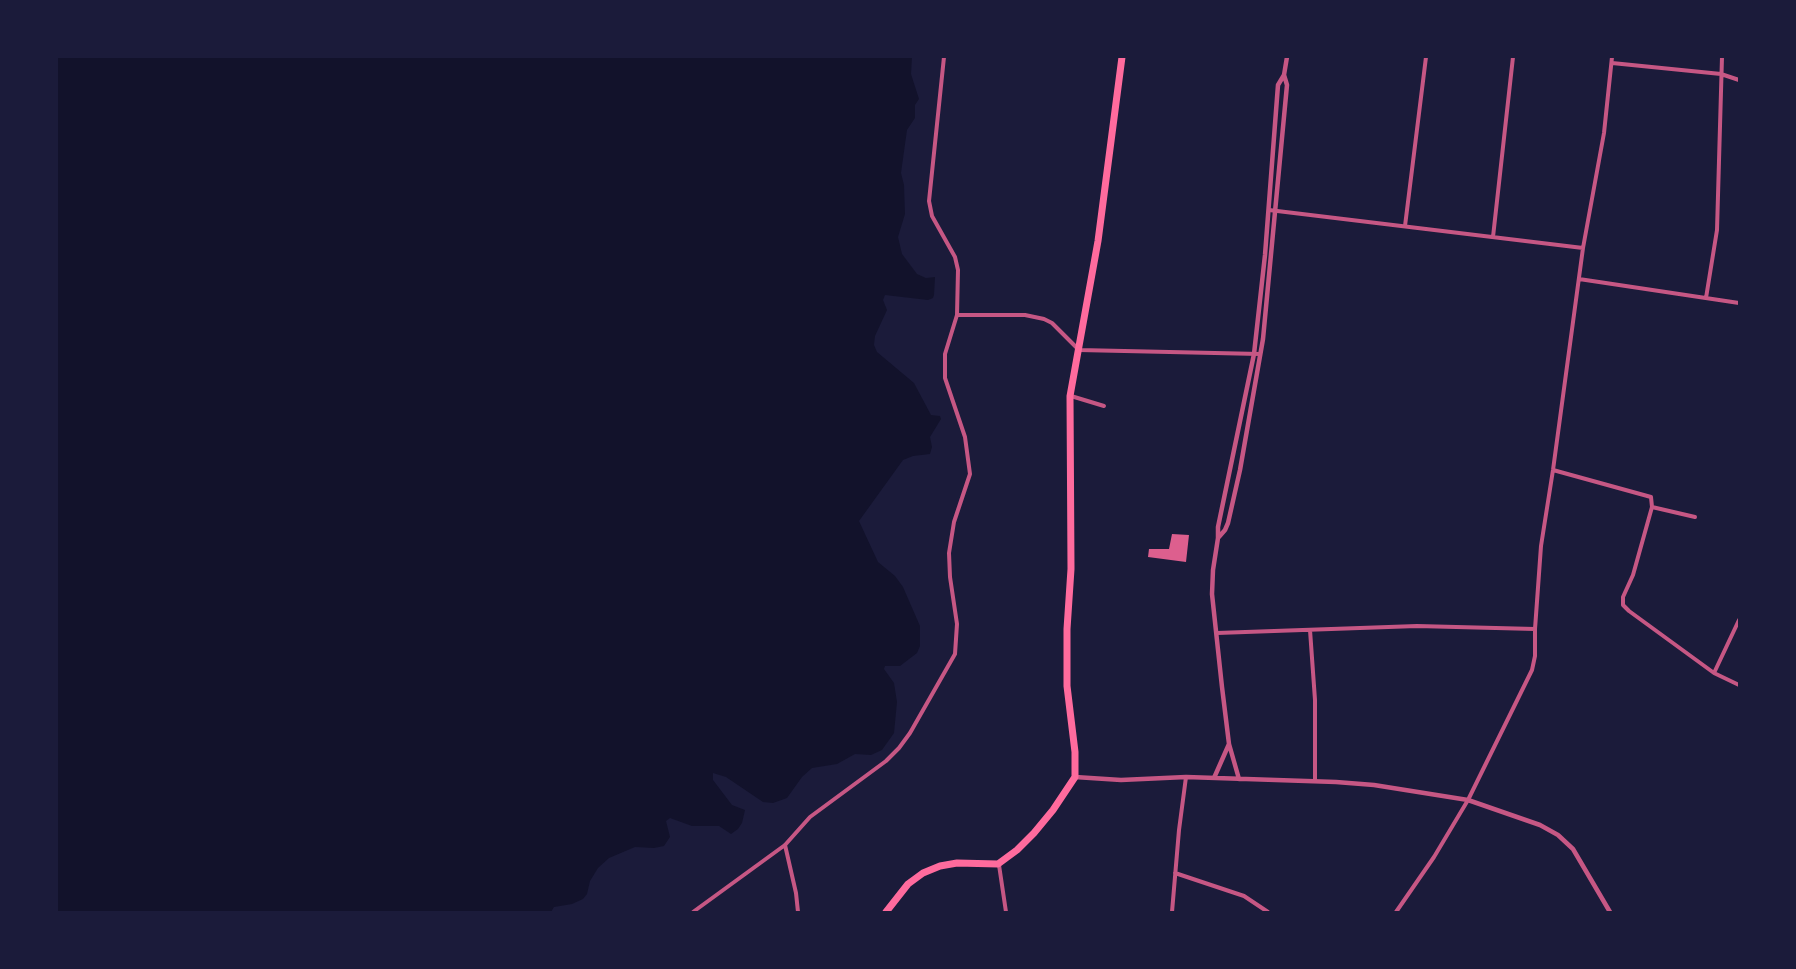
<!DOCTYPE html>
<style>
body{margin:0}
#map{position:relative;width:1796px;height:969px;overflow:hidden;background:#1b1b3a;font-family:"Crimson Pro",serif}
canvas{display:block}
.frame{position:absolute;inset:0;border:58px solid #1b1b3a;pointer-events:none}
</style>
<div id="map">
<canvas width="1796" height="969"></canvas>
<div class="frame"></div>
</div>
<script>
const ctx = document.querySelector('canvas').getContext('2d');
ctx.lineJoin = 'round';
function fill(path, color) {
  ctx.fillStyle = color;
  ctx.fill(path, 'evenodd');
}
function poly(rows) {
  const path = new Path2D();
  for (const r of rows) {
    path.moveTo(r[0], r[1]);
    for (let i = 2; i < r.length; i += 2) path.lineTo(r[i], r[i + 1]);
  }
  return path;
}
function trace(path, color, width, dash) {
  ctx.strokeStyle = color;
  ctx.lineWidth = width;
  ctx.lineCap = dash ? 'butt' : 'round';
  ctx.setLineDash(dash || []);
  ctx.stroke(path);
}
const water = poly([
 [57,57,912,57,911,74,919,99,915,105,915,118,907,130,901,173,904,185,905,214,898,237,902,254,917,274,926,278,935,277,934,295,933,298,928,300,885,295,883,300,887,310,875,336,874,345,877,352,914,383,931,415,940,416,941,419,930,437,932,447,930,454,913,456,903,460,859,521,878,562,895,576,903,587,920,626,920,646,917,653,900,666,885,666,884,669,894,683,897,702,894,733,882,750,871,755,855,754,837,764,812,768,802,777,787,798,773,803,763,802,726,777,713,773,713,780,732,805,745,810,742,823,738,829,731,834,719,826,692,826,670,818,666,821,670,837,664,846,654,848,635,847,609,858,598,868,590,881,587,894,583,899,572,904,554,907,551,912,57,912]
]);
const building = poly([
 [1172,534,1189,535,1186,562,1148,557,1149,549,1169,549]
]);
const minor = poly([
 [1612,63,1721,74,1739,80],
 [1269,210,1583,248],
 [1405,226,1426,57],
 [1493,237,1513,57],
 [1579,279,1739,303],
 [1706,298,1717,230,1722,57],
 [957,315,1025,315,1044,319,1052,323,1079,350,1260,354],
 [1071,396,1104,406],
 [1553,470,1651,497,1652,507,1633,575,1623,597,1623,605,1629,611,1714,673,1739,685],
 [1652,507,1695,517],
 [1310,630,1315,700,1315,781],
 [1217,633,1417,626,1535,629],
 [1714,673,1739,620],
 [785,845,796,893,798,912],
 [999,865,1006,912],
 [1175,873,1244,896,1268,912],
 [693,912,785,845,810,817,886,761,899,748,910,733,955,654,957,624,950,577,949,553,954,522,970,474,965,437,945,378,945,354,957,315,958,270,955,257,932,216,929,201,944,57],
 [1172,912,1179,830,1186,777],
 [1396,912,1434,857,1468,800,1532,670,1535,656,1535,629,1541,546,1553,470,1583,248,1604,133,1612,57]
]);
const tertiary = poly([
 [1218,538,1225,530,1228,523,1240,470,1263,339,1287,85,1284,75],
 [1075,777,1121,780,1186,777,1336,782,1374,785,1468,800,1540,825,1558,835,1573,849,1610,912],
 [1214,778,1229,744],
 [1239,779,1229,744,1222,687,1212,594,1213,570,1218,538,1218,527,1254,354,1265,255,1278,85,1284,75,1287,57]
]);
const trunk = poly([
 [886,912,908,884,923,873,940,866,957,863,998,864,1017,850,1034,833,1053,810,1075,777,1075,752,1067,686,1067,629,1071,569,1070,396,1098,241,1122,57]
]);
fill(water, '#12122b');
fill(building, '#dd5f8e');
trace(minor, '#c65784', 4);
trace(tertiary, '#c65784', 4.5);
trace(trunk, '#ff6b9d', 7);
</script>
